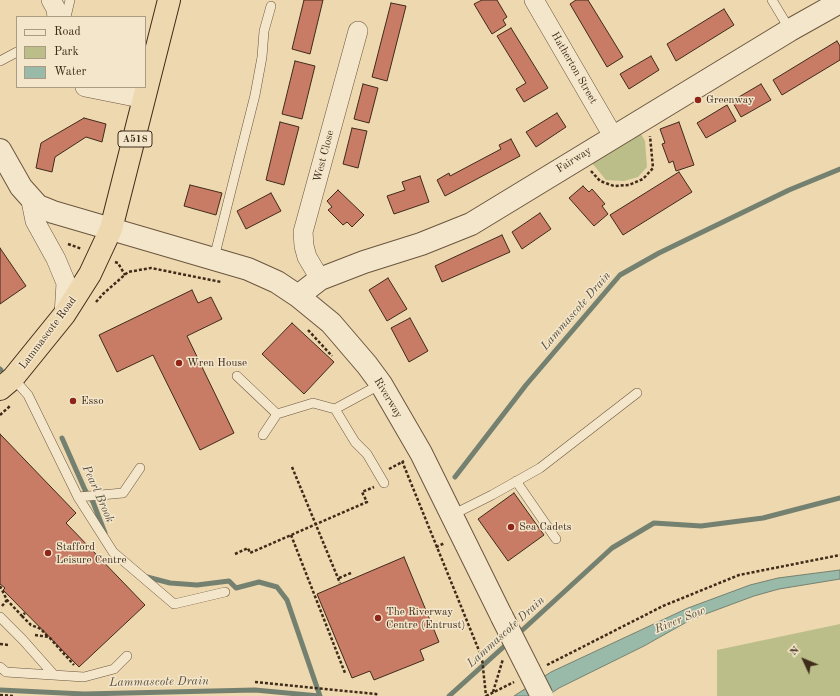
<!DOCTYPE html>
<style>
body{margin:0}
#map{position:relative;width:840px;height:696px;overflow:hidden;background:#eed8af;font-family:"Old Standard TT",serif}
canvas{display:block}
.legend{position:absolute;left:16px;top:16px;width:130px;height:72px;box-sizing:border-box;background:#f4e6cb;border:1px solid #ac9b84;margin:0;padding:5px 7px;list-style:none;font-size:12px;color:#3f2b1a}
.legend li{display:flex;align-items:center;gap:8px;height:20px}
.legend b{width:20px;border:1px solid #ac9b84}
.north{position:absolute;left:784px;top:640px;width:40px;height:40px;-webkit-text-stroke:3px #f4e6cb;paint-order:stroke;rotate:314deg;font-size:11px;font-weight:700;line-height:16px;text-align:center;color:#3f2b1a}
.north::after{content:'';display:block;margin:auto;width:14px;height:18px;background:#3f2b1a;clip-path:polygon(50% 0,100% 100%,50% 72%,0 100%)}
</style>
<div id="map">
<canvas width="840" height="696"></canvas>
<ul class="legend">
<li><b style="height:5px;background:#f4e6cb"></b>Road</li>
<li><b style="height:11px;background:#bbbe89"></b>Park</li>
<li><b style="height:11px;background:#99baa9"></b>Water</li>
</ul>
<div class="north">N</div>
</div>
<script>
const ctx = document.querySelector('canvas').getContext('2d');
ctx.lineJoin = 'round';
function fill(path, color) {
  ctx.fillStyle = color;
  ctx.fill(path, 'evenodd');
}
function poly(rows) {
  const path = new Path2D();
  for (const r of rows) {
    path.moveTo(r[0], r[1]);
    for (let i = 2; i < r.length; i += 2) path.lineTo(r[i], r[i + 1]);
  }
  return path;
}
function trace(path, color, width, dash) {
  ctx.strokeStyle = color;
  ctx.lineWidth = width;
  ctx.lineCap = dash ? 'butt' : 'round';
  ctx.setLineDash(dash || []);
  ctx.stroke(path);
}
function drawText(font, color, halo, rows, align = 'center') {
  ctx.font = font + ' "Old Standard TT",serif';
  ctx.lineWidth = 3;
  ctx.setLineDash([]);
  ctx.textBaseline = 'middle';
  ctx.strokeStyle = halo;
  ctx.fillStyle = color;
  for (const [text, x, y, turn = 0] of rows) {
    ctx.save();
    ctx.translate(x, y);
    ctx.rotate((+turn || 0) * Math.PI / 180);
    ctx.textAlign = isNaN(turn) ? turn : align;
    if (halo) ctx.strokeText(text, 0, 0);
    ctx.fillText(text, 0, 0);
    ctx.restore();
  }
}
const green = poly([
 [637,127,645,141,647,167,638,177,624,181,606,180,587,157],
 [840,624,840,696,717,696,717,650]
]);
const water = poly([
 [840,570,840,579,779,589,754,596,692,619,644,646,559,688,547,696,514,696,551,672,688,608,750,585,778,578,840,570]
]);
const stream = poly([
 [0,369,1,370],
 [62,438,85,490,93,502,105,533],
 [455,477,526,385,620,275,659,253,789,190,840,169],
 [147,577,170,583,197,585,229,581,236,588,259,582,277,587,287,600,320,696],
 [517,635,612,548,654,523,701,526,763,518,840,498],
 [0,690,84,694,255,690,319,696],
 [449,696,509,642]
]);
const building = poly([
 [304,0,323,0,310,54,292,49,304,0],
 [482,0,497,0,507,17,503,20,506,25,492,34,474,4,482,0],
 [576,0,588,0,623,57,607,67,570,4,576,0],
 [391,3,406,6,387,81,372,77,391,3],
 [724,9,734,25,676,61,667,44,724,9],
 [511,28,548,88,524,102,516,89,526,83,497,36,511,28],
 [837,41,840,46,840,60,782,95,773,80,837,41],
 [651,56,659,70,629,89,620,74,651,56],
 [295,61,315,66,302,119,282,114,295,61],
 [363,84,378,88,369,123,354,119,363,84],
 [761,84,771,100,741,117,732,101,761,84],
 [727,105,736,121,706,138,697,123,727,105],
 [557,113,566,127,536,147,526,132,557,113],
 [84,118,106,124,102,142,86,137,55,157,52,172,36,168,41,143,84,118],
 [280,122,299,127,284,185,266,180,280,122],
 [679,122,694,165,676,171,673,161,669,163,662,144,665,143,660,129,679,122],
 [352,128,367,131,358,168,343,164,352,128],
 [511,139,520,156,445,196,437,180,449,173,450,176,501,149,499,145,511,139],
 [679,172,692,192,623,235,610,215,679,172],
 [420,176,429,202,394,214,387,196,405,190,402,182,420,176],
 [190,185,222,193,216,215,184,206,190,185],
 [583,186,589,192,592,189,605,204,602,206,608,214,594,226,569,198,583,186],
 [338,190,364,215,352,227,347,222,343,225,328,210,332,207,327,201,338,190],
 [271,193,281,211,246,229,237,211,271,193],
 [540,213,551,229,522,249,512,232,540,213],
 [502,235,510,252,442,282,435,266,502,235],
 [0,248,26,286,0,304,0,248],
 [388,278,407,309,387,321,369,290,388,278],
 [192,290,198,303,211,297,222,319,187,336,234,433,200,450,153,355,117,372,99,335,192,290],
 [410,318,428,351,409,362,391,328,410,318],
 [292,323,334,362,304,394,262,354,292,323],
 [0,434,76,513,66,523,145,605,79,667,3,590,5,588,0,584,0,434],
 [514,493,544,535,508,561,478,519,514,493],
 [404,557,439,642,420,650,424,660,374,680,370,671,352,678,317,594,404,557]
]);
const path = poly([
 [591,171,600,181,614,186,629,185,643,179,653,168,650,136],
 [68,244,82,249],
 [115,262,118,263,125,275],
 [96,302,103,294,128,272,151,268,221,282],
 [308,330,332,356],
 [0,415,10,406],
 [402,461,482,658,486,696],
 [292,467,340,583],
 [389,469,404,461],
 [291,535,345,673],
 [436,547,445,543],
 [235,554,248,548,250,553,367,502,362,492,374,487],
 [339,578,351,573],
 [0,586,7,600,22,616,25,613],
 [2,606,7,600],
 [22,616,31,625,41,629,48,637],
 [35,635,49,637,74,665],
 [0,644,9,645],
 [547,665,663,606,739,575,840,555],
 [255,682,376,694,378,696],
 [493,692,503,659],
 [0,695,14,696],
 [486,696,514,682]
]);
const service = poly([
 [772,0,790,30],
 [66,17,70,0],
 [0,61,17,52],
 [214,258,255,95,262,57,264,31,271,6],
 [237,376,277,414,313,403,335,409],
 [13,378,28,395,78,497,123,493,140,468],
 [381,384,335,409,355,442,367,454,384,483],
 [263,435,277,414],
 [516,481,556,539],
 [78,497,113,552,174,604,225,592],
 [452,515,492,495,540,468,637,393],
 [0,617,23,640,54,675],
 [0,667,6,672,84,677,114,669,127,656]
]);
const minor = poly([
 [51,0,56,9,57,17],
 [534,0,613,136],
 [85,87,145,99],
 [30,196,35,221,56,259,66,283,64,315],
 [320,279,307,257,304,246,303,232,358,31]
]);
const tertiary = poly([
 [0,150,21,187,38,206,53,212,248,269,277,282,298,296,331,323,367,365,381,384,421,453,502,617],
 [298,296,320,279,364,262,421,244,471,224,790,30,840,2]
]);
const trunk = poly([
 [0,389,13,378,64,315,90,274,111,229,169,0]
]);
const tertiaryBridge = poly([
 [502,617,542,696]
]);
const markers = [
 [698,100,4,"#8f2418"],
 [179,363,4,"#8f2418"],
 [73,401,4,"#8f2418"],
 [511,527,4,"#8f2418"],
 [48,553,4,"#8f2418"],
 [378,618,4,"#8f2418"]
];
const shields = [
 [135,139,34]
];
const shieldNames = [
 ["A518",135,139]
];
const streetNames = [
 ["Hatherton Street",574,68,60],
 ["West Close",324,156,-75],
 ["Fairway",574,160,-32],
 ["Lammascote Road",48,333,-53],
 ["Riverway",388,398,59]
];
const poiNames = [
 ["Greenway",706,100],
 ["Wren House",187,363],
 ["Esso",81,401],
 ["Sea Cadets",519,527],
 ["Stafford",56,547],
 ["Leisure Centre",56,560],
 ["The Riverway",386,612],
 ["Centre (Entrust)",386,625]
];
const waterNames = [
 ["Lammascote Drain",576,311,-49],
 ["Pearl Brook",98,494,66],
 ["River Sow",680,620,-22],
 ["Lammascote Drain",506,632,-42],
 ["Lammascote Drain",159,682,-1]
];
fill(green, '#bbbe89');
fill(water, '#99baa9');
trace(water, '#758170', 1);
trace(stream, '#758170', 5);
fill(building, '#c87b65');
trace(building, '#3f2b1a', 1);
trace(service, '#6b563f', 10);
trace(minor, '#6b563f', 20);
trace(tertiary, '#6b563f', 24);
trace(trunk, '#3f2b1a', 24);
trace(path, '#3f2b1a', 2.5, [3, 2]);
trace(service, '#f4e6cb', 9);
trace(minor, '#f4e6cb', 19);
trace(tertiary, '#f4e6cb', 22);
trace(trunk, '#eed8af', 22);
trace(tertiaryBridge, '#6b563f', 24, []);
trace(tertiaryBridge, '#f4e6cb', 22);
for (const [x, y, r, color] of markers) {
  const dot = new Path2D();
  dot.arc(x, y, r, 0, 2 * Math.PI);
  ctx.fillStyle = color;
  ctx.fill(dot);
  trace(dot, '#f4e6cb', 1.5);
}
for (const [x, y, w] of shields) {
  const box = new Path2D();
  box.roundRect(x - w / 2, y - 8, w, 16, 3);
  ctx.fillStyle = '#f4e6cb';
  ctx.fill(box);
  trace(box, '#3f2b1a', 1);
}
drawText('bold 10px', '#3f2b1a', null, shieldNames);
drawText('11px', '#3f2b1a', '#f4e6cb', streetNames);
drawText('11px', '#3f2b1a', '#f4e6cb', poiNames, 'left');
drawText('italic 12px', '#564f3e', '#f4e6cb', waterNames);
</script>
